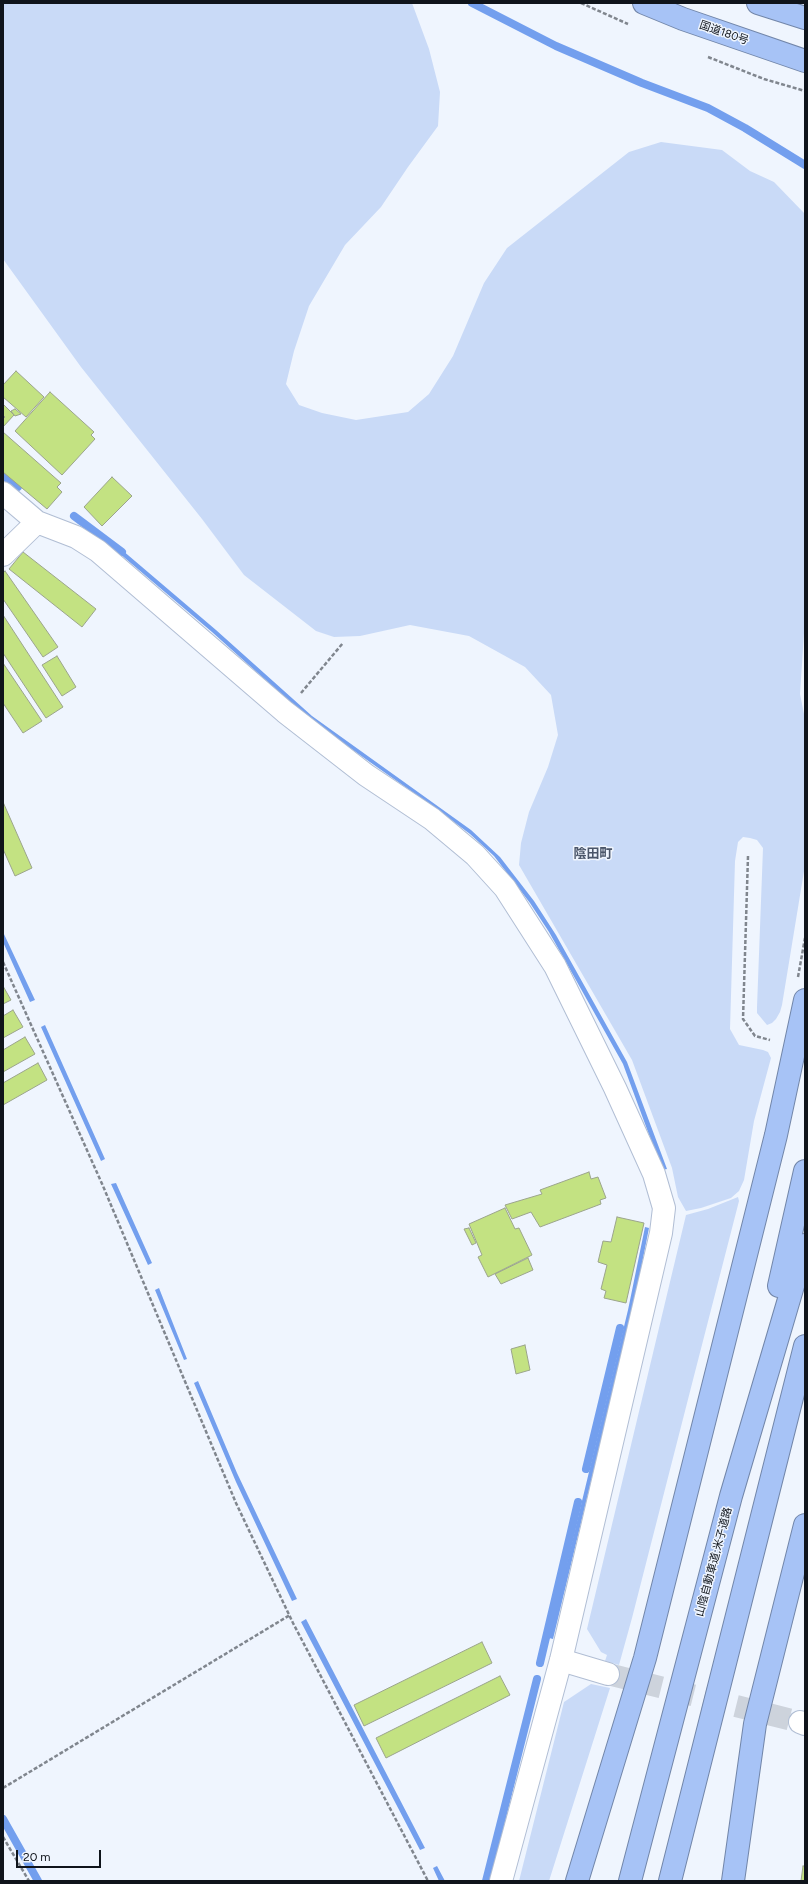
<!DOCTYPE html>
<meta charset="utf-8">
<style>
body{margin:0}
#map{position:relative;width:808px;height:1884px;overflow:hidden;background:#eff5fe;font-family:Figtree,sans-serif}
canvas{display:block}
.frame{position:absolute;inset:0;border:4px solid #0f141b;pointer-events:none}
.scale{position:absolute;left:16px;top:1850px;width:85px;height:18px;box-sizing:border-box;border:2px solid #0f141b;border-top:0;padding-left:5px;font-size:12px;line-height:14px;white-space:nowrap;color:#0f141b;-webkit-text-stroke:3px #eff5fe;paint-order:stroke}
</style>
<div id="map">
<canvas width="808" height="1884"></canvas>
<div class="frame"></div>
<div class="scale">20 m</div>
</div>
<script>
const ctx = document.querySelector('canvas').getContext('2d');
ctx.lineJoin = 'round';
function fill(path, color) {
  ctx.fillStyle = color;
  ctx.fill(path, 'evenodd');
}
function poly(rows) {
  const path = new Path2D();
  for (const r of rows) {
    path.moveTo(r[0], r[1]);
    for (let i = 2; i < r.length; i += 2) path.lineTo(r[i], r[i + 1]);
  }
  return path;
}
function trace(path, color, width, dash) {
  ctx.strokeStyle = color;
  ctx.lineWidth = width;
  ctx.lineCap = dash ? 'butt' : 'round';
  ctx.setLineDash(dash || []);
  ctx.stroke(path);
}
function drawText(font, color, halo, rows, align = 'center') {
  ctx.font = font + ' Figtree,"Noto Sans JP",sans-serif';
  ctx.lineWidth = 3;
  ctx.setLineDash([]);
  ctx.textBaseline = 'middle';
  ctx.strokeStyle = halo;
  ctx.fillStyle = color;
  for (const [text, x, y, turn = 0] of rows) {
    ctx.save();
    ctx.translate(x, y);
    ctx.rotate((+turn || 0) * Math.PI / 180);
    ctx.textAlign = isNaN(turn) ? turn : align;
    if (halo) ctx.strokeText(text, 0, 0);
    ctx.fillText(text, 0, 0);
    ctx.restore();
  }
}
const green = poly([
 [3,3,412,3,429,49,440,92,438,126,408,167,381,207,345,245,309,306,294,351,286,384,299,405,322,413,356,420,408,412,429,394,453,356,484,283,507,248,629,152,661,142,722,150,750,171,774,182,805,214,805,618,800,694,805,719,805,865,782,1005,780,1012,776,1019,772,1023,767,1025,757,1013,757,1007,763,848,757,840,750,838,743,837,738,842,735,861,730,1029,739,1045,763,1050,768,1052,771,1058,754,1121,744,1180,739,1191,731,1198,701,1208,686,1211,678,1197,672,1168,632,1060,519,865,521,843,529,812,548,767,558,735,551,695,525,667,469,636,410,625,360,636,334,637,316,631,244,575,202,519,81,367,3,259],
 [738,1197,739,1201,695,1372,632,1618,619,1665,605,1661,607,1655,601,1652,587,1629,686,1215,708,1209],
 [591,1684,610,1688,549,1881,519,1881,564,1702]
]);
const water = poly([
 [115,544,216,630,312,716,471,830,500,857,534,901,556,935,627,1062,667,1169,662,1170,623,1064,549,932,530,903,494,856,470,834,442,813,309,719,212,632,113,548],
 [3,932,35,1000,30,1002,3,942],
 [45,1025,105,1159,101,1161,41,1027],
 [116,1183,152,1263,148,1265,111,1184],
 [645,1227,649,1228,635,1299,553,1639,549,1638,628,1310],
 [159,1288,187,1359,184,1360,155,1290],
 [198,1381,237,1473,297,1599,292,1601,236,1482,194,1383],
 [306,1619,425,1848,420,1850,301,1622],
 [437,1866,445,1881,439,1881,433,1868]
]);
const stream = poly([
 [472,3,556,46,642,83,708,108,745,128,805,165],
 [3,475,18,487],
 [74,516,122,552],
 [586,1469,620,1328],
 [540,1663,578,1502],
 [3,1819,38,1881],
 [486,1881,537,1679]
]);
const building = poly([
 [16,371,44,397,26,417,3,397,3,385,16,371],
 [50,392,94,432,91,435,95,439,62,475,15,431,50,392],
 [3,404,14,415,3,427,3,419,5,417,3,415,3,404],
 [15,409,21,414,15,416,11,411,15,409],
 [3,432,61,483,57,487,62,492,47,509,3,472,3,432],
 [112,477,132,496,102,526,84,507,112,477],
 [23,552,96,609,82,627,9,569,23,552],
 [5,571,58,647,43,657,3,599,3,573,5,571],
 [3,615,63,707,46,718,3,653,3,615],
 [57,656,76,687,62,696,42,665,57,656],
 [3,663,42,721,23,733,3,703,3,663],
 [3,802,32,868,15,876,3,849,3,802],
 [3,986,11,1000,3,1004,3,986],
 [13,1010,23,1027,3,1038,3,1016,13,1010],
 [25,1037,35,1054,3,1072,3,1050,25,1037],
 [38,1063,47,1080,3,1105,3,1083,38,1063],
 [589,1172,591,1179,598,1177,606,1198,600,1200,601,1204,540,1227,531,1212,512,1219,505,1205,542,1194,540,1190,589,1172],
 [505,1208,515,1229,519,1228,532,1255,488,1277,478,1257,482,1255,469,1224,505,1208],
 [617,1217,644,1223,626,1303,604,1298,606,1291,601,1289,607,1265,598,1262,603,1241,611,1242,617,1217],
 [469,1228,476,1243,472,1245,464,1229,469,1228],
 [528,1258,533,1270,501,1284,495,1274,528,1258],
 [525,1345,530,1370,516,1374,511,1349,525,1345],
 [482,1642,492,1663,364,1726,354,1705,482,1642],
 [500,1676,510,1695,386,1758,376,1738,500,1676],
 [803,1866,805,1866,805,1881,801,1881,803,1866]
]);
const streetTunnel = poly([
 [608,1674,800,1722]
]);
const path = poly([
 [581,3,628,24],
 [708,57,764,79,805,91],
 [301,693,343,643],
 [748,856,743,1019,755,1036,770,1040],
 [3,962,103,1186,236,1503,293,1623,428,1881],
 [798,977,805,938],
 [3,1788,290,1615],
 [3,1837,29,1881]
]);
const street = poly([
 [3,493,37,522,76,537,98,551,285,712,366,775,432,819,475,855,505,888,555,966,615,1088,654,1174,664,1208,661,1233,561,1660,501,1881],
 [3,555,37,522],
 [561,1660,608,1674],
 [800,1722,805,1724]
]);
const highway = poly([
 [644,3,683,19,805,61],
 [758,3,805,18],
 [779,1286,805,1171],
 [577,1881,645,1658,776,1135,805,1000],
 [630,1881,731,1496,805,1245],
 [670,1881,805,1346],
 [733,1881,755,1724,805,1525]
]);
const streetNames = [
 ["国道180号",724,33,19],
 ["山陰自動車道;米子道路",714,1562,-75]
];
const quarterNames = [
 ["陰田町",593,854]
];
fill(green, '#c9daf7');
fill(water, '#739fee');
trace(stream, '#739fee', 8);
fill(building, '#c3e282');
trace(building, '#9ba48c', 1);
trace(streetTunnel, '#cdd3dc', 22, [22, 11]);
trace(street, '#b1bed4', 24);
trace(highway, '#7286a9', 24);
trace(path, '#80868e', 2.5, [4, 2]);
trace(street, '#fff', 22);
trace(highway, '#a7c3f6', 22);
drawText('11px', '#0f141b', '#eff5fe', streetNames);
drawText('bold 13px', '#4a5569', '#eff5fe', quarterNames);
</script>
